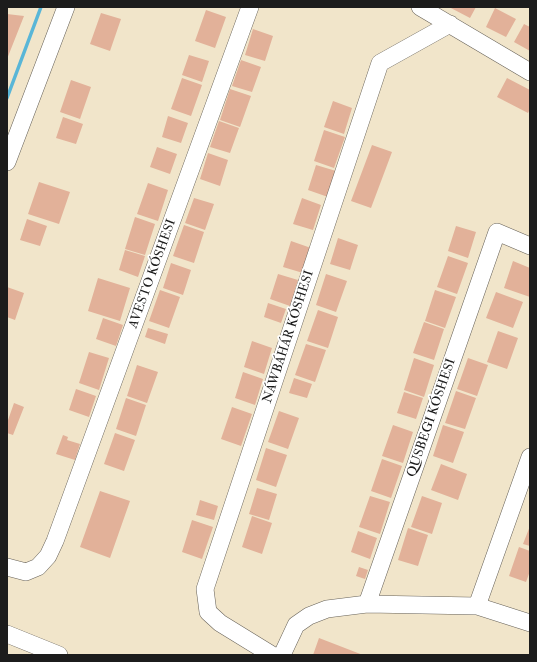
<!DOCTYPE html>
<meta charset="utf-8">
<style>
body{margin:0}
#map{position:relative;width:537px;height:662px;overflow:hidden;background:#f1e5ca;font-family:"IM FELL Double Pica",serif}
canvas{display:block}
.frame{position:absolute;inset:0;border:8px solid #1c1c1c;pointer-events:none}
</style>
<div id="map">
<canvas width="537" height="662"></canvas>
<div class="frame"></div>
</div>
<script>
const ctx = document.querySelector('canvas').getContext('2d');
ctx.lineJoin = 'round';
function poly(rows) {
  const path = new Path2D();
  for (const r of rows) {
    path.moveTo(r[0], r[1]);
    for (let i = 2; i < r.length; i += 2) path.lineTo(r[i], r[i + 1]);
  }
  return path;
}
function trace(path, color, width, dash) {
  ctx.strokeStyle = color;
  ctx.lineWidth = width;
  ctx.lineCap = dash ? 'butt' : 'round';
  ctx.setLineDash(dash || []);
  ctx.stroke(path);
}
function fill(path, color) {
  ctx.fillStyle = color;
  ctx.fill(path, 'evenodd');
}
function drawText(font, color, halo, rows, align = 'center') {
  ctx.font = font + ' "IM FELL Double Pica",serif';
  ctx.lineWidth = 3.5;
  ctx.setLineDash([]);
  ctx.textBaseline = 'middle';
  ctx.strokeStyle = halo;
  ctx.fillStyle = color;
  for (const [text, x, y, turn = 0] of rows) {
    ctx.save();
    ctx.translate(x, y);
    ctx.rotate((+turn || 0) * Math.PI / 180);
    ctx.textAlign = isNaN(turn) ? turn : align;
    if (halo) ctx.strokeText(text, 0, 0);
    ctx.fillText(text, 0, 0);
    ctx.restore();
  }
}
const stream = poly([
 [7,98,41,7]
]);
const building = poly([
 [449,7,476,7,470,18],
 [495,8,516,19,506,37,486,27],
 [206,10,226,17,215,48,195,41],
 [101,13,121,19,110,51,90,44],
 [7,14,24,16,7,59],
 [524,24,530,27,530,51,514,42],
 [253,29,273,36,265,61,245,55],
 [189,55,209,61,202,82,182,75],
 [241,60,261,67,252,92,232,86],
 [182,78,202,85,191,116,171,109],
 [507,78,530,90,530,109,528,113,497,97],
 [71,80,91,87,80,119,60,112],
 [230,89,251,96,240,127,220,120],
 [333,101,352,108,344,134,324,127],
 [168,116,188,123,181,143,162,137],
 [63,117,83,124,76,144,56,138],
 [219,121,239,128,230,153,210,147],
 [324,130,345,137,334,168,314,161],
 [372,145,392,152,371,208,351,201],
 [157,147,177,154,170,174,150,167],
 [208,153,228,160,220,186,200,179],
 [316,165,336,171,328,197,308,190],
 [39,182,70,192,59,224,28,214],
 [148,183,168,190,158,221,137,214],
 [194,198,214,204,205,230,185,223],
 [302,198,321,205,313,230,293,224],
 [135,217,155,224,145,255,125,249],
 [27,219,47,226,40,246,20,240],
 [184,225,204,232,194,263,173,256],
 [456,226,476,232,468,258,448,251],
 [338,238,358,245,350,270,330,264],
 [291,241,311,248,303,273,283,267],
 [125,250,145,256,138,277,119,270],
 [448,256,468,263,457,294,437,287],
 [513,261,530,268,530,297,504,288],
 [171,263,191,270,183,295,163,288],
 [278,274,298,280,290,306,270,299],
 [326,274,347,281,336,312,316,305],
 [98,278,130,288,120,321,88,311],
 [7,287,24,293,15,320,7,317],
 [160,290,180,297,169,328,149,321],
 [435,290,456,297,445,328,425,321],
 [496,292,523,302,513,328,486,318],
 [268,303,286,309,281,323,264,317],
 [318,310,338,317,328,348,307,341],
 [103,318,123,325,116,346,96,339],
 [424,322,444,329,434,360,413,353],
 [148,328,168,334,165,344,145,337],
 [498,331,518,338,507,369,487,362],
 [252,341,272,348,264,374,244,367],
 [306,344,326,350,315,382,295,375],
 [89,352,109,358,99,390,79,383],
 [414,358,434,365,424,397,404,390],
 [468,358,488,365,477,396,457,389],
 [137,365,158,372,147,403,127,396],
 [243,372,263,379,255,405,235,398],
 [294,378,312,384,307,398,289,393],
 [76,389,96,396,89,417,69,410],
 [456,391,476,398,465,429,445,423],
 [404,392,423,398,416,419,397,413],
 [126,398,146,405,136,436,116,429],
 [14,403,24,407,13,435,7,433,7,423],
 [232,407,252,414,241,446,221,439],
 [279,411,299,418,288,449,268,442],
 [393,425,413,432,403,463,382,456],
 [443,425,464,432,453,463,433,456],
 [115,433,135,440,124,471,104,464],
 [63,435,68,437,67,440,80,444,75,460,56,454],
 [266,448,287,455,276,487,256,480],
 [382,459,402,466,391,498,371,491],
 [441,464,467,474,458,500,431,490],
 [257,488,277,494,269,520,249,514],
 [100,491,130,501,110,558,80,547],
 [370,496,390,502,380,534,359,527],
 [422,496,442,503,432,534,411,527],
 [200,500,218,506,214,520,196,515],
 [252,516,272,523,262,554,242,547],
 [192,520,213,527,202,559,182,552],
 [530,526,530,546,523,544],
 [408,528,428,535,418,566,398,560],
 [358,531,377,538,370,559,351,552],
 [519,547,530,551,530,571,526,582,509,576],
 [359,567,368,570,365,579,356,576],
 [319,638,363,655,313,655]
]);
const minor = poly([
 [420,7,530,72],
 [7,162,66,7],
 [7,567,26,572,38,567,48,556,55,541,250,7],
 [367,604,497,232,530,246],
 [477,606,530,457],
 [7,634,59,655],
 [272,655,220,623,208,612,205,589,380,63,450,24],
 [282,655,296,625,309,616,327,609,367,604,477,606,530,623]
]);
const streetNames = [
 ["AVESTO KÓSHESI",153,274,-70],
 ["NÁWBÁHÁR KÓSHESI",289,337,-72],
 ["QUSBEGI KÓSHESI",432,418,-71]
];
trace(stream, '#59b6d7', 3.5);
fill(building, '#e2b199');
trace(minor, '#676259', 18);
trace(minor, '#fff', 17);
drawText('13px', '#1c1c1c', '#fff', streetNames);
</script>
